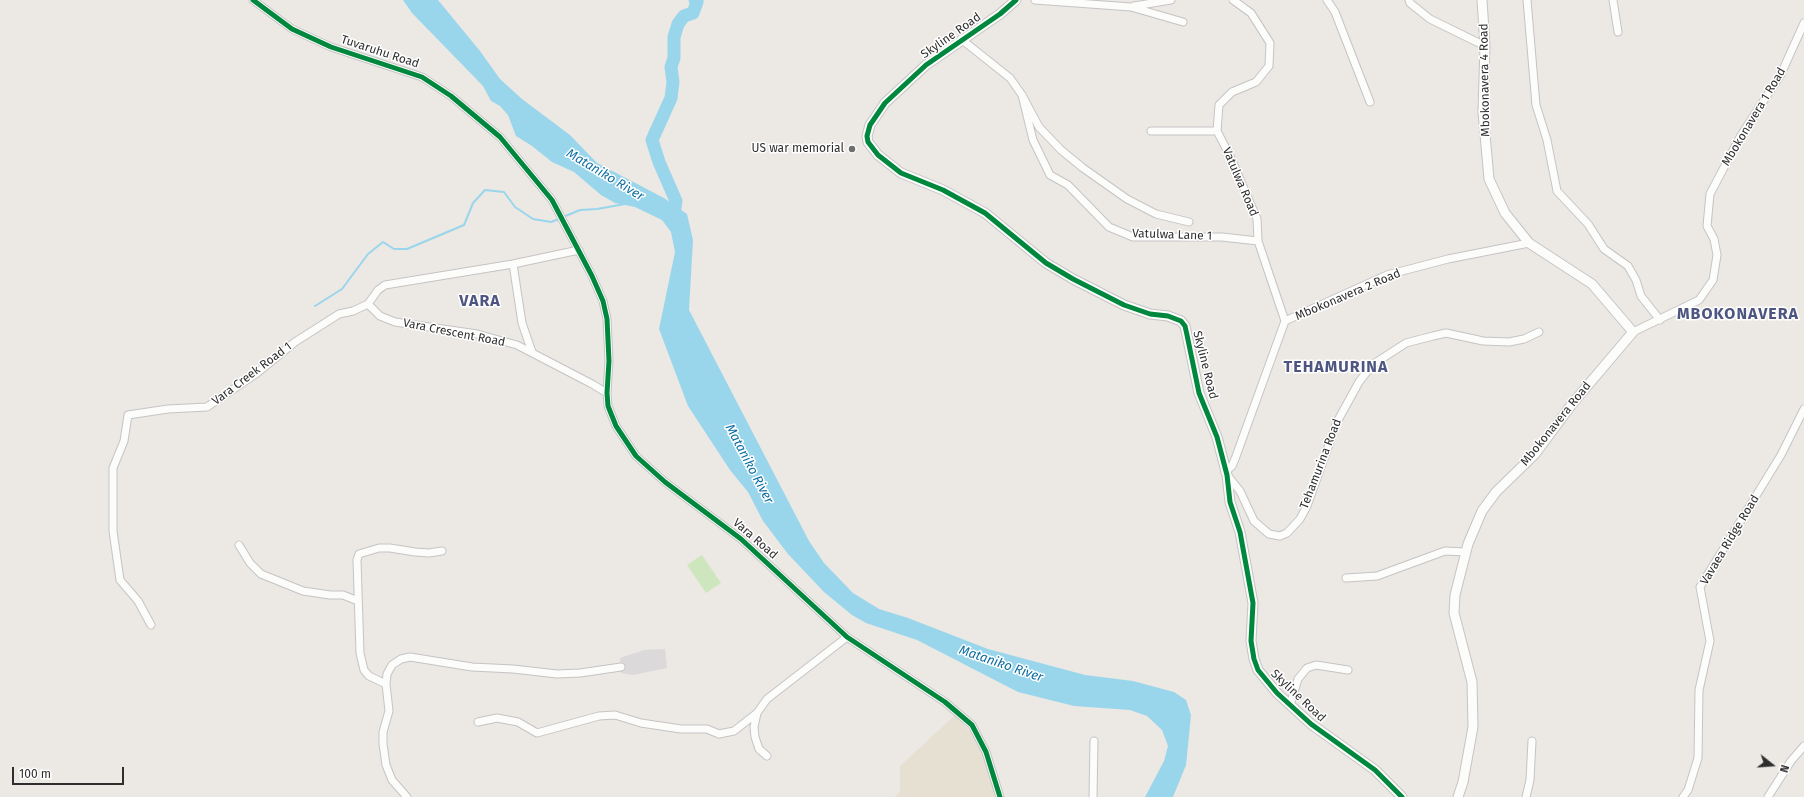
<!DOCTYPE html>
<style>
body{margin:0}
#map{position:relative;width:1804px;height:797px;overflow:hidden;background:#ece8e4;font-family:"Fira Sans",sans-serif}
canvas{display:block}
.north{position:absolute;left:1752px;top:745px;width:40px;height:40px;-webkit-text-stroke:3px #fff;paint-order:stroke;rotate:107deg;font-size:11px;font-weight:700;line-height:16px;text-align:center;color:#2e2e2e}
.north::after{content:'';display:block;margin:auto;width:14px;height:18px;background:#2e2e2e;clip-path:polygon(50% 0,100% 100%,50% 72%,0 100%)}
.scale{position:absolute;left:12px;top:767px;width:112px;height:18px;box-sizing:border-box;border:2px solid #2e2e2e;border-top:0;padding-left:5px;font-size:12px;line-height:14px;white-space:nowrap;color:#2e2e2e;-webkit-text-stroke:3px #fff;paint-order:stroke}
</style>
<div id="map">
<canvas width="1804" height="797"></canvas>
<div class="north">N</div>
<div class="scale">100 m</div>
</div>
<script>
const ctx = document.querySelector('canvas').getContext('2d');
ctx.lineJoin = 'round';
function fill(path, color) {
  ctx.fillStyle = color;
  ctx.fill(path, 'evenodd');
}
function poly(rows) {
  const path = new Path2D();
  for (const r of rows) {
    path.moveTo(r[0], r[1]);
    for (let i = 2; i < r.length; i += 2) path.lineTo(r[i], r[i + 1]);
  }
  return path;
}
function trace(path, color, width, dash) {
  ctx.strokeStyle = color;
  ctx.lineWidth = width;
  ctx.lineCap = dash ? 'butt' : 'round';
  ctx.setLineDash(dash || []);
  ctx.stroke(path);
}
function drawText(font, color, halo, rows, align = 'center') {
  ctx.font = font + ' "Fira Sans",sans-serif';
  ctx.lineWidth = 3;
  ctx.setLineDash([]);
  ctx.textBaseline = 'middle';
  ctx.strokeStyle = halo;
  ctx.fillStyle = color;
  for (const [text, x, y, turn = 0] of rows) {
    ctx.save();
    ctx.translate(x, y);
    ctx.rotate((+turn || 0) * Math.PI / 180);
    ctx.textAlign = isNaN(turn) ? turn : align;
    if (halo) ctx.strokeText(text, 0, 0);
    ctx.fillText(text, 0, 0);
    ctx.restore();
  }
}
const industrial = poly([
 [665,649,667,668,633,675,621,673,620,658,644,650]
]);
const education = poly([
 [955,715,971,733,983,753,996,797,895,797,900,791,900,766]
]);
const green = poly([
 [702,555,721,583,706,593,687,565]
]);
const water = poly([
 [403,0,438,0,480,51,500,79,522,99,570,135,597,163,664,198,687,214,693,240,689,310,809,541,824,563,853,593,879,609,908,618,988,649,1085,675,1133,681,1174,692,1186,700,1191,715,1186,765,1173,797,1145,797,1164,761,1168,746,1162,730,1147,716,1130,710,1074,706,1018,692,917,640,866,623,852,615,824,592,788,554,763,521,748,492,730,470,688,406,659,329,675,252,671,232,662,220,635,207,615,203,601,195,574,172,552,162,532,146,516,136,508,115,500,106,491,101,483,86,412,13]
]);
const stream = poly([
 [563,217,580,210,597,209,625,204],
 [315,306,342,289,368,254,383,242,394,249,407,249,464,225,473,203,485,190,504,192,515,207,533,219,551,222,559,219]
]);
const river = poly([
 [674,216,676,201,659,162,652,140,671,98,673,82,671,67,674,58,674,37,678,24,684,16,693,13,697,2,695,0]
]);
const minor = poly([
 [253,0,292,29,331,47,422,77,451,96,500,137,552,200,592,276,603,301,607,319,609,361,607,393,608,406,616,426,636,456,665,482,741,539,847,637,945,702,972,725,986,752,1000,797],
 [1035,0,1131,7,1183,22],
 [1327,0,1335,12,1370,102],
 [1409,0,1410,3,1430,19,1485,46],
 [1527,0,1536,105,1547,140,1557,191,1588,224,1604,249,1628,266,1636,280,1641,296,1660,320],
 [1613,0,1618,32],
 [1134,6,1171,0],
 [961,39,1010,78,1022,95,1039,127,1061,150,1083,168,1127,199,1156,214,1189,222],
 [1022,95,1033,140,1050,175,1068,185,1109,227,1133,237,1222,237,1258,241],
 [1151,131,1217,131,1230,156,1257,219,1258,241,1285,321],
 [1217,131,1219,105,1232,92,1256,82,1269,66,1270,43,1251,13,1233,0],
 [513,264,522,323,532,352],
 [368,304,380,316,395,322,477,334,517,345,592,384,607,393],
 [1633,332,1699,300,1713,280,1717,255,1714,239,1707,226,1710,194,1740,137,1781,74,1804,23],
 [1225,472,1232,466,1235,459,1285,321,1387,275,1448,259,1529,243],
 [1227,475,1240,491,1254,521,1269,534,1280,536,1287,533,1300,519,1307,506,1337,422,1359,382,1372,365,1406,343,1433,336,1446,333,1483,341,1509,342,1524,339,1539,332],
 [239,545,250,563,261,574,303,591,330,595,343,595,358,601],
 [1346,578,1377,576,1445,551,1466,552],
 [151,625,138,601,120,580,113,531,113,468,124,441,128,415,168,409,207,407,257,373,295,342,339,314,353,311,368,304,378,290,385,285,513,264,579,250],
 [386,684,387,674,392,665,401,659,410,657,472,667,513,669,557,674,580,673,621,667],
 [1290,705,1298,679,1307,668,1316,665,1348,670],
 [478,722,497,718,518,722,537,733,599,716,615,715,641,723,681,729,707,729,719,734,734,731,757,713],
 [767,756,759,749,755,737,754,727,757,713,767,699,847,637],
 [407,797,392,780,386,765,383,744,383,732,389,711,386,684,369,676,364,670,360,653,357,560,359,554,379,548,390,548,415,552,429,553,442,551],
 [1093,797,1094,741],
 [1526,797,1530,780,1532,741],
 [1683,797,1688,790,1698,758,1699,690,1710,641,1700,587,1781,455,1804,409],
 [1768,797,1791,761,1804,746]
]);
const tertiary = poly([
 [1016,0,1000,14,926,65,885,103,870,125,867,136,868,142,878,155,901,173,943,190,985,213,1046,263,1073,279,1124,305,1150,314,1168,316,1181,321,1185,326,1187,335,1199,393,1217,437,1227,475,1230,502,1240,532,1253,603,1251,641,1254,659,1258,670,1277,693,1311,724,1375,770,1402,797],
 [1458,797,1463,782,1473,727,1472,682,1454,613,1455,595,1468,544,1482,511,1496,492,1535,454,1572,404,1633,332,1592,284,1529,243,1505,213,1489,179,1483,112,1485,46,1482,0]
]);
const cycleway = poly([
 [253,0,292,29,331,47,422,77,451,96,500,137,552,200,592,276,603,301,607,319,609,361,607,393,608,406,616,426,636,456,665,482,741,539,847,637,945,702,972,725,986,752,1000,797],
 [1016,0,1000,14,926,65,885,103,870,125,867,136,868,142,878,155,901,173,943,190,985,213,1046,263,1073,279,1124,305,1150,314,1168,316,1181,321,1185,326,1187,335,1199,393,1217,437,1227,475,1230,502,1240,532,1253,603,1251,641,1254,659,1258,670,1277,693,1311,724,1375,770,1402,797]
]);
const markers = [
 [852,149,4,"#706f6e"]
];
const streetNames = [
 ["Skyline Road",951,36,-35],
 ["Tuvaruhu Road",380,52,18],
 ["Mbokonavera 4 Road",1485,80,-91],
 ["Mbokonavera 1 Road",1754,117,-59],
 ["Vatulwa Road",1240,182,67],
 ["Vatulwa Lane 1",1172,235,2],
 ["Mbokonavera 2 Road",1348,295,-23],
 ["Vara Crescent Road",454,333,11],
 ["Skyline Road",1205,365,76],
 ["Vara Creek Road 1",252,374,-37],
 ["Mbokonavera Road",1556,424,-51],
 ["Tehamurina Road",1321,464,-69],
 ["Vara Road",755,539,41],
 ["Vavaea Ridge Road",1730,540,-59],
 ["Skyline Road",1298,696,43]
];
const poiNames = [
 ["US war memorial",844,149]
];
const waterNames = [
 ["Mataniko River",605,175,31],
 ["Mataniko River",749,464,62],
 ["Mataniko River",1001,664,19]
];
const districtNames = [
 ["VARA",480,302],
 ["MBOKONAVERA",1738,315],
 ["TEHAMURINA",1336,368]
];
fill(industrial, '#dcd9db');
fill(education, '#e6e0d3');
fill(green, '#cee6be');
fill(water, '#99d6ec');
trace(stream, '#99d6ec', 2);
trace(river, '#99d6ec', 13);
trace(minor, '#c5c4c5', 9);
trace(tertiary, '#c5c4c5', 11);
trace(minor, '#fcfcfb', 7);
trace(tertiary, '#fcfcfb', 9);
trace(cycleway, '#00873e', 5);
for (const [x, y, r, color] of markers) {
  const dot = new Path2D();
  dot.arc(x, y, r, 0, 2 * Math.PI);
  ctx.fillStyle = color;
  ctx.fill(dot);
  trace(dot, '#fff', 1.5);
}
drawText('12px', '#2e2e2e', '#fff', streetNames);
drawText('12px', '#2e2e2e', '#fff', poiNames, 'right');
drawText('italic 13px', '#0d6fa3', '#fff', waterNames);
ctx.letterSpacing = '1px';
drawText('bold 16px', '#4d5680', '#fff', districtNames);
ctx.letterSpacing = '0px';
</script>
